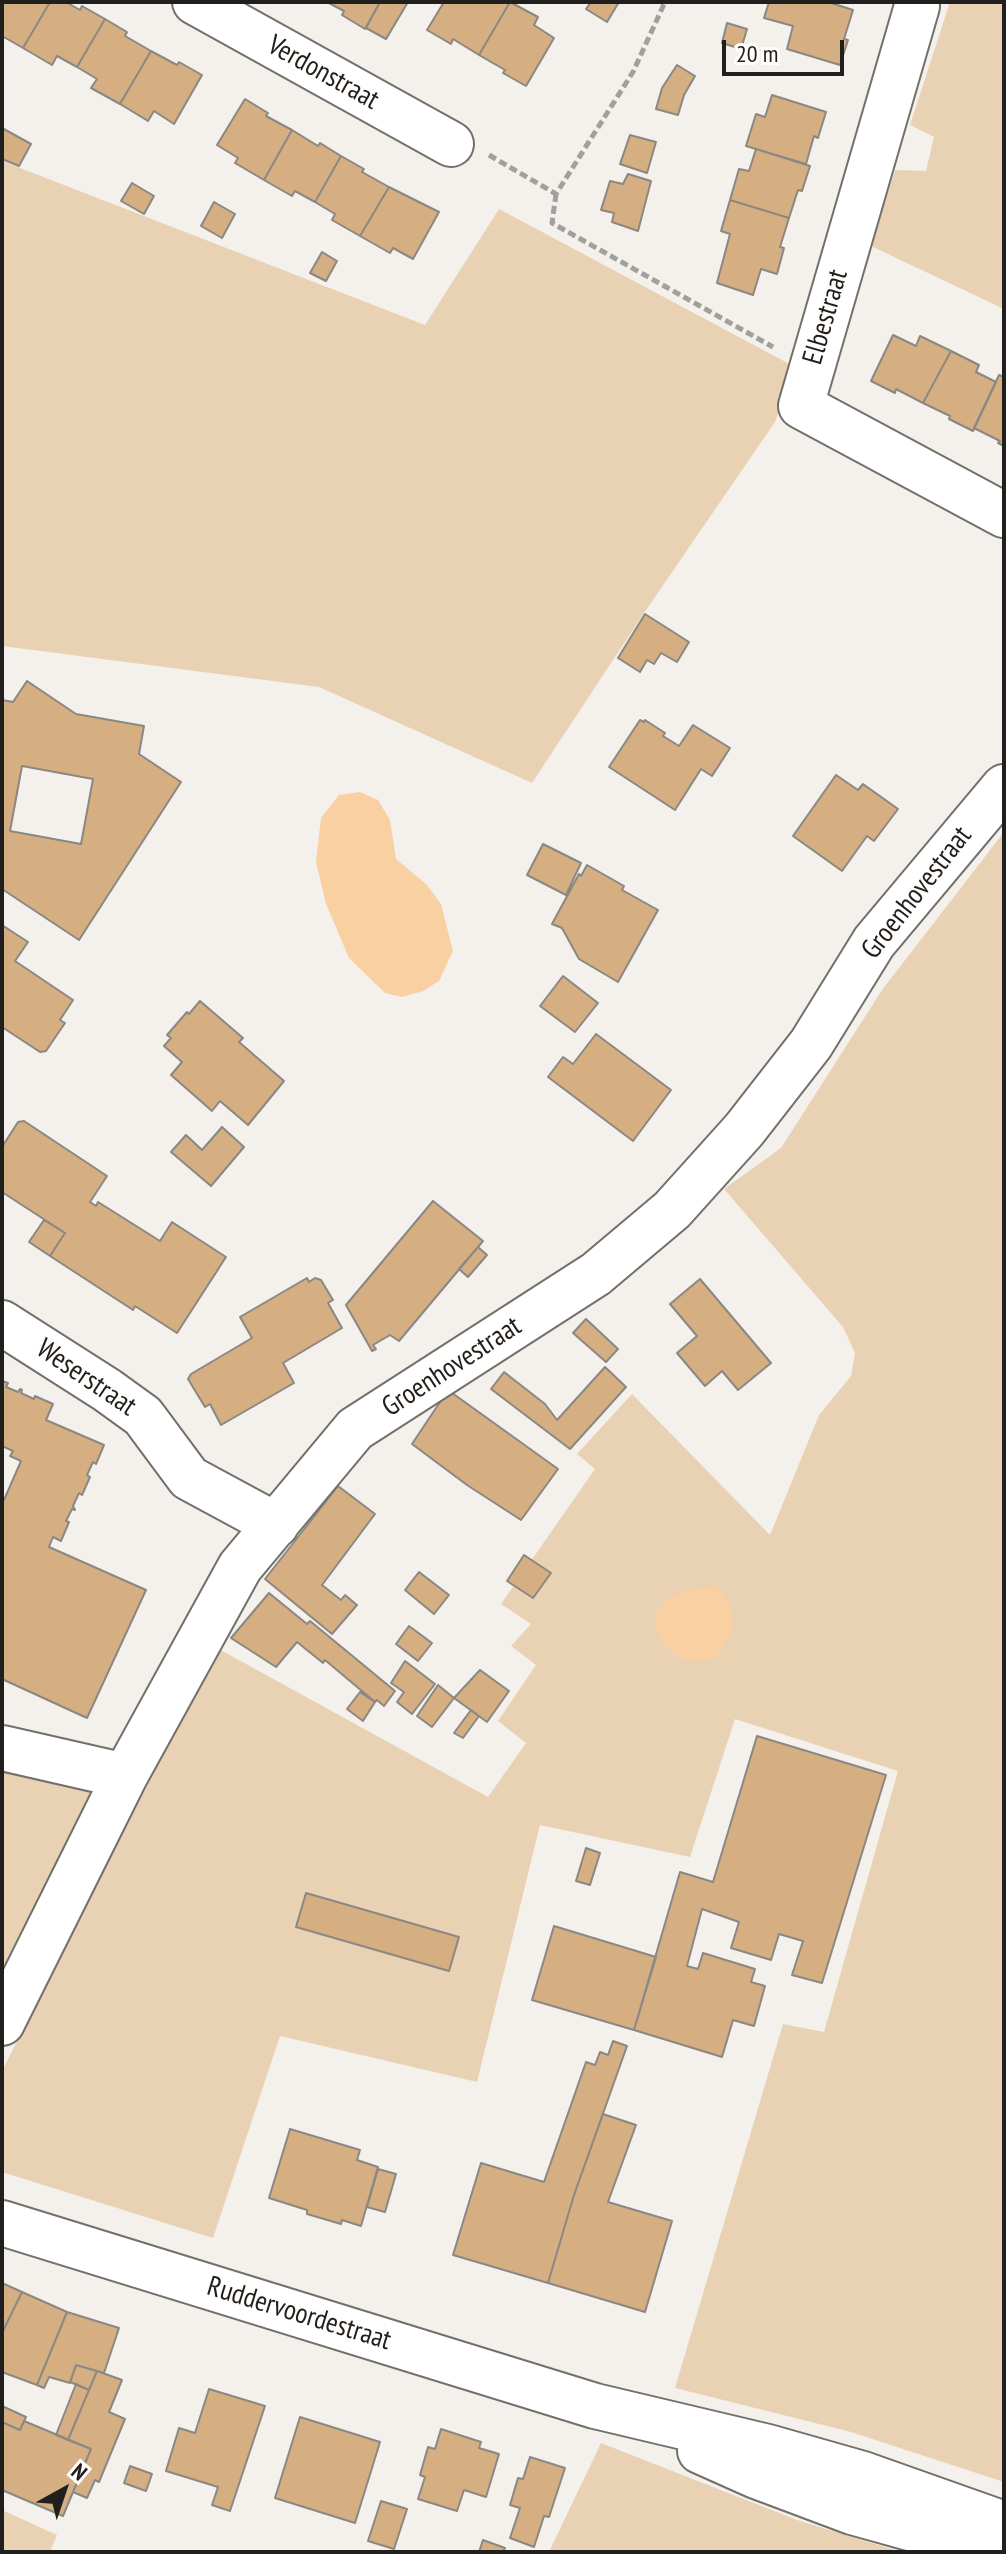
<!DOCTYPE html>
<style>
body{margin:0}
#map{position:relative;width:1006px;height:2554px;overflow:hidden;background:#f4f0eb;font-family:"PT Sans Narrow",sans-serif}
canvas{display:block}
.frame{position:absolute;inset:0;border:4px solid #201f1d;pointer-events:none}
.north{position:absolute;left:24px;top:2450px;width:80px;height:80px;-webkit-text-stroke:6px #fffefd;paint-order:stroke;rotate:40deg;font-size:22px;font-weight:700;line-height:32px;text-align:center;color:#201f1d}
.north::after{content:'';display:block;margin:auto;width:28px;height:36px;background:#201f1d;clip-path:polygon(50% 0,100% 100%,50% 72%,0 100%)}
.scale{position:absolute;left:722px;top:40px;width:122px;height:36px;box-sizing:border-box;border:4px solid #201f1d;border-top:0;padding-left:10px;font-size:24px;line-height:28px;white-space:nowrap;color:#201f1d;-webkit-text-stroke:6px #fffefd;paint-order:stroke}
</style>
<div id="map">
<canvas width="1006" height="2554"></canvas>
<div class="frame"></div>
<div class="north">N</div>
<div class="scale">20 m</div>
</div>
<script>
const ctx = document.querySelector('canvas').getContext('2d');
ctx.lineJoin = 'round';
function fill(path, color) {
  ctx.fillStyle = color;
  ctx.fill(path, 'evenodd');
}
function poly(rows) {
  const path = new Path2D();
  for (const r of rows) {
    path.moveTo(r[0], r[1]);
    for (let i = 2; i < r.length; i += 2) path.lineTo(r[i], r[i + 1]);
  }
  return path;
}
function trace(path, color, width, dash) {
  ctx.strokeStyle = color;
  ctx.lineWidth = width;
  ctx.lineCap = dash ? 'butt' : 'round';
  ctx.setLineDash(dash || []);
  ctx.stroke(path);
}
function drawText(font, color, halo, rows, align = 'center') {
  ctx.font = font + ' "PT Sans Narrow",sans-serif';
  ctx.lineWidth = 6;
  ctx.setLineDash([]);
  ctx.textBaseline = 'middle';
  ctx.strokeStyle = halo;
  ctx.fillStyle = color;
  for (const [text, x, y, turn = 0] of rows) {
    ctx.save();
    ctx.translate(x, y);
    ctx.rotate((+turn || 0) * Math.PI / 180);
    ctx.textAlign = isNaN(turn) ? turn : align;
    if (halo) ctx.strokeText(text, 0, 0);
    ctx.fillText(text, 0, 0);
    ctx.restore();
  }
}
const green = poly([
 [950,2,1004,2,1004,309,871,246,895,170,926,171,934,137,910,125],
 [2,161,425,325,499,209,795,367,775,422,644,613,532,783,319,687,2,646],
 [1004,832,1004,2482,851,2432,675,2388,783,2024,824,2032,898,1771,735,1719,690,1857,540,1825,477,2082,280,2036,213,2238,2,2172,2,2071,217,1648,488,1797,526,1743,498,1721,536,1665,511,1646,531,1624,501,1604,595,1469,577,1454,632,1394,770,1535,819,1415,851,1376,855,1353,843,1327,724,1189,781,1148,882,990],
 [2,1763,94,1782,96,1803,2,1994],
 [601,2443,797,2520,901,2552,549,2552],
 [2,2510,57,2535,50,2552,2,2552]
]);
const water = poly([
 [360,792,378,800,390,820,396,859,427,885,441,904,453,951,439,981,423,991,402,997,385,993,349,958,326,904,316,862,321,818,339,795],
 [714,1585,726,1597,733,1617,730,1637,719,1656,705,1661,686,1660,670,1652,661,1641,655,1625,657,1612,667,1598,683,1592]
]);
const building = poly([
 [2,2,50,2,23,48,2,36,2,2],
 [50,2,66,2,80,10,82,6,105,19,77,67,57,56,52,65,23,48,50,2],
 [327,2,380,2,365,29,342,15,344,11,327,2],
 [380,2,408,2,386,39,366,28,380,2],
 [444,2,510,2,479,55,453,39,451,44,427,30,444,2],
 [510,2,538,17,534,25,554,38,526,86,503,73,505,70,479,55,510,2],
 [591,2,619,2,607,22,586,9,591,2],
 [769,2,828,2,853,10,844,39,848,40,840,65,787,49,793,26,764,18,769,2],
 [105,19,127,32,125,36,151,51,120,104,91,88,97,79,77,67,105,19],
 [727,23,747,29,741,49,722,43,727,23],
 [151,51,177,65,179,62,202,75,174,124,154,111,148,121,120,104,151,51],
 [677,65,695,76,684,95,678,115,656,109,662,88,677,65],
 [772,95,826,112,818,138,814,136,806,164,746,146,756,114,765,117,772,95],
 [245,99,268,113,266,116,292,130,264,180,235,163,238,158,217,145,245,99],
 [2,128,31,144,19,166,2,159,2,128],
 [292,130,318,146,320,143,341,156,315,202,295,191,292,196,264,180,292,130],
 [630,135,656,142,647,173,620,164,630,135],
 [756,149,810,166,802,191,798,190,789,218,730,200,739,169,749,171,756,149],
 [341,156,364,169,362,172,389,187,360,236,332,220,335,214,315,202,341,156],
 [628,174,651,181,638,231,612,222,614,213,601,210,610,181,623,184,628,174],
 [132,183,154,196,144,214,121,201,132,183],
 [389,187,439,212,413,259,393,248,390,253,360,236,389,187],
 [730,200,789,218,780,247,784,248,777,274,761,269,753,295,717,283,730,234,721,231,730,200],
 [214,202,235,214,222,238,201,226,214,202],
 [322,252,337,261,326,281,310,273,322,252],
 [893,335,916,346,920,336,951,351,923,403,896,389,895,393,871,381,893,335],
 [951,351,979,365,976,372,996,382,973,431,949,419,950,416,923,403,951,351],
 [999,375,1004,377,1004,446,998,443,1000,441,974,428,999,375],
 [645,614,689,642,677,662,661,653,654,664,647,660,640,672,618,658,645,614],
 [27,681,76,714,144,726,139,754,181,782,79,940,2,889,2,700,13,702,27,681],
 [22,766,93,779,81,844,10,831,22,766],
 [640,720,644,722,645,720,665,733,663,736,679,746,693,725,730,748,712,776,701,769,675,810,609,767,640,720],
 [836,775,858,790,863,784,898,809,874,841,867,836,842,871,793,836,836,775],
 [543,844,581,863,566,895,527,875,543,844],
 [587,865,624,886,622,890,658,910,618,982,579,959,562,928,552,924,579,874,581,876,587,865],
 [2,925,28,942,15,961,73,1000,60,1020,65,1023,46,1051,40,1052,2,1027,2,925],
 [563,976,598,1003,575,1032,540,1006,563,976],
 [200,1001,243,1038,239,1042,284,1081,248,1125,220,1101,212,1111,171,1075,182,1062,164,1046,171,1038,167,1035,187,1012,189,1014,200,1001],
 [596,1034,671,1090,633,1141,548,1077,563,1057,573,1064,596,1034],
 [24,1121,107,1176,90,1202,96,1206,98,1202,160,1241,172,1222,226,1257,177,1333,135,1306,133,1310,50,1256,65,1233,2,1192,2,1147,18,1122,24,1121],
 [222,1127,244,1147,211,1186,171,1152,186,1135,202,1150,222,1127],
 [433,1201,483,1241,399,1341,390,1335,373,1345,376,1349,372,1351,346,1305,433,1201],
 [44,1220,65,1233,50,1256,29,1242,44,1220],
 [478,1247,487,1255,468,1277,459,1269,478,1247],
 [307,1278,309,1282,315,1278,321,1280,333,1300,328,1303,342,1328,283,1363,294,1383,221,1425,210,1404,205,1407,188,1379,191,1374,252,1338,240,1317,307,1278],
 [700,1279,771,1363,738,1390,722,1371,705,1386,677,1353,697,1336,670,1304,700,1279],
 [586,1319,618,1349,606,1362,573,1333,586,1319],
 [605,1367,626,1387,570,1449,491,1389,504,1372,545,1404,557,1420,605,1367],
 [2,1381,8,1383,6,1387,18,1392,20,1389,22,1390,21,1393,34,1399,35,1396,53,1404,46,1420,104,1445,96,1464,93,1462,87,1475,90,1477,82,1495,79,1493,73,1506,75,1510,72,1509,66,1521,69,1522,61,1541,53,1537,49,1547,146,1590,87,1718,2,1679,2,1499,4,1500,21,1461,10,1456,13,1451,2,1446,2,1381],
 [448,1390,558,1469,521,1520,467,1485,412,1444,448,1390],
 [338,1486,375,1514,322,1585,341,1600,345,1595,357,1605,332,1634,265,1579,338,1486],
 [524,1555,551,1573,533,1598,507,1581,524,1555],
 [419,1572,449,1595,434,1614,405,1590,419,1572],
 [269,1593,307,1624,310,1621,395,1691,384,1706,377,1700,375,1702,325,1660,323,1663,297,1642,276,1667,231,1638,269,1593],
 [409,1626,432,1643,418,1661,396,1644,409,1626],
 [405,1661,435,1684,412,1714,397,1702,404,1692,391,1683,405,1661],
 [480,1670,509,1691,487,1722,454,1698,480,1670],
 [438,1685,454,1698,432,1727,417,1716,438,1685],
 [360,1692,375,1702,363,1721,347,1709,360,1692],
 [471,1710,479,1716,463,1738,454,1733,471,1710],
 [757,1736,886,1775,822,1983,792,1975,803,1941,779,1934,771,1960,731,1948,739,1922,702,1909,687,1966,698,1969,703,1953,755,1969,751,1982,765,1986,754,2026,733,2020,722,2057,634,2030,680,1872,713,1882,757,1736],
 [586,1848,600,1853,590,1885,576,1881,586,1848],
 [306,1893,459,1937,449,1971,296,1927,306,1893],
 [554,1926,656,1957,634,2030,532,2000,554,1926],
 [613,2041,627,2046,574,2195,548,2283,453,2255,481,2163,544,2182,586,2062,595,2065,600,2052,608,2055,613,2041],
 [603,2114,636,2125,608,2202,672,2221,645,2312,548,2283,574,2195,603,2114],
 [290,2129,360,2150,357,2160,378,2167,361,2226,342,2220,341,2224,307,2214,307,2210,269,2198,290,2129],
 [378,2169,396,2174,385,2212,367,2207,378,2169],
 [2,2283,22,2292,2,2333,2,2283],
 [22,2292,67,2312,37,2385,2,2372,2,2333,22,2292],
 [67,2312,119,2328,104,2373,76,2365,70,2383,49,2377,44,2388,37,2385,67,2312],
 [76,2365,97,2371,89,2390,70,2382,76,2365],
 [97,2371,122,2380,109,2412,125,2419,99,2482,95,2480,87,2498,73,2492,91,2449,68,2440,97,2371],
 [76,2384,89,2390,68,2440,56,2435,76,2384],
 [209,2389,265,2406,230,2511,212,2505,218,2487,166,2471,179,2428,195,2433,209,2389],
 [2,2406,26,2417,20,2430,2,2422,2,2406],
 [300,2417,380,2442,355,2523,275,2498,300,2417],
 [24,2421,91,2449,63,2516,2,2490,2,2422,20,2430,24,2421],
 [441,2429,481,2442,479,2448,499,2454,486,2497,464,2490,457,2511,418,2499,425,2477,420,2475,428,2447,435,2449,441,2429],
 [530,2457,565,2468,549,2517,544,2516,534,2547,510,2538,520,2508,510,2505,518,2478,523,2479,530,2457],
 [130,2466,152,2474,146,2491,124,2483,130,2466],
 [381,2501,407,2509,394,2549,368,2541,381,2501],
 [483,2540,505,2548,503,2552,479,2552,483,2540]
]);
const path = poly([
 [489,155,556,194,633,72,665,2],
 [556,194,552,223,773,347]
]);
const minor = poly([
 [195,2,451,144],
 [917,6,801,406,1004,515],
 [2,1323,107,1390,143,1416,189,1478,276,1525],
 [2,1748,125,1776],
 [2,2023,125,1776,240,1567,355,1429,596,1274,672,1210,744,1130,811,1044,874,942,1004,787],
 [2,2223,595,2406,768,2447,863,2474,1004,2524],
 [700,2451,756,2476,852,2512,956,2541,1004,2547]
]);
const streetNames = [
 ["Verdonstraat",323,73,29],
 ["Elbestraat",826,317,-74],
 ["Groenhovestraat",917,893,-52],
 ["Groenhovestraat",452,1367,-33],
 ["Weserstraat",86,1378,34],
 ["Ruddervoordestraat",299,2314,17]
];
fill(green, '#e9d1b4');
fill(water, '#f8d0a1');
fill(building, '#d5af81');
trace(building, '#8b8783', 2);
trace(minor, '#73706b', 48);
trace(path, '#a2a09c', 5, [8, 4]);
trace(minor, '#fff', 44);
drawText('28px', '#201f1d', '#fffefd', streetNames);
</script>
